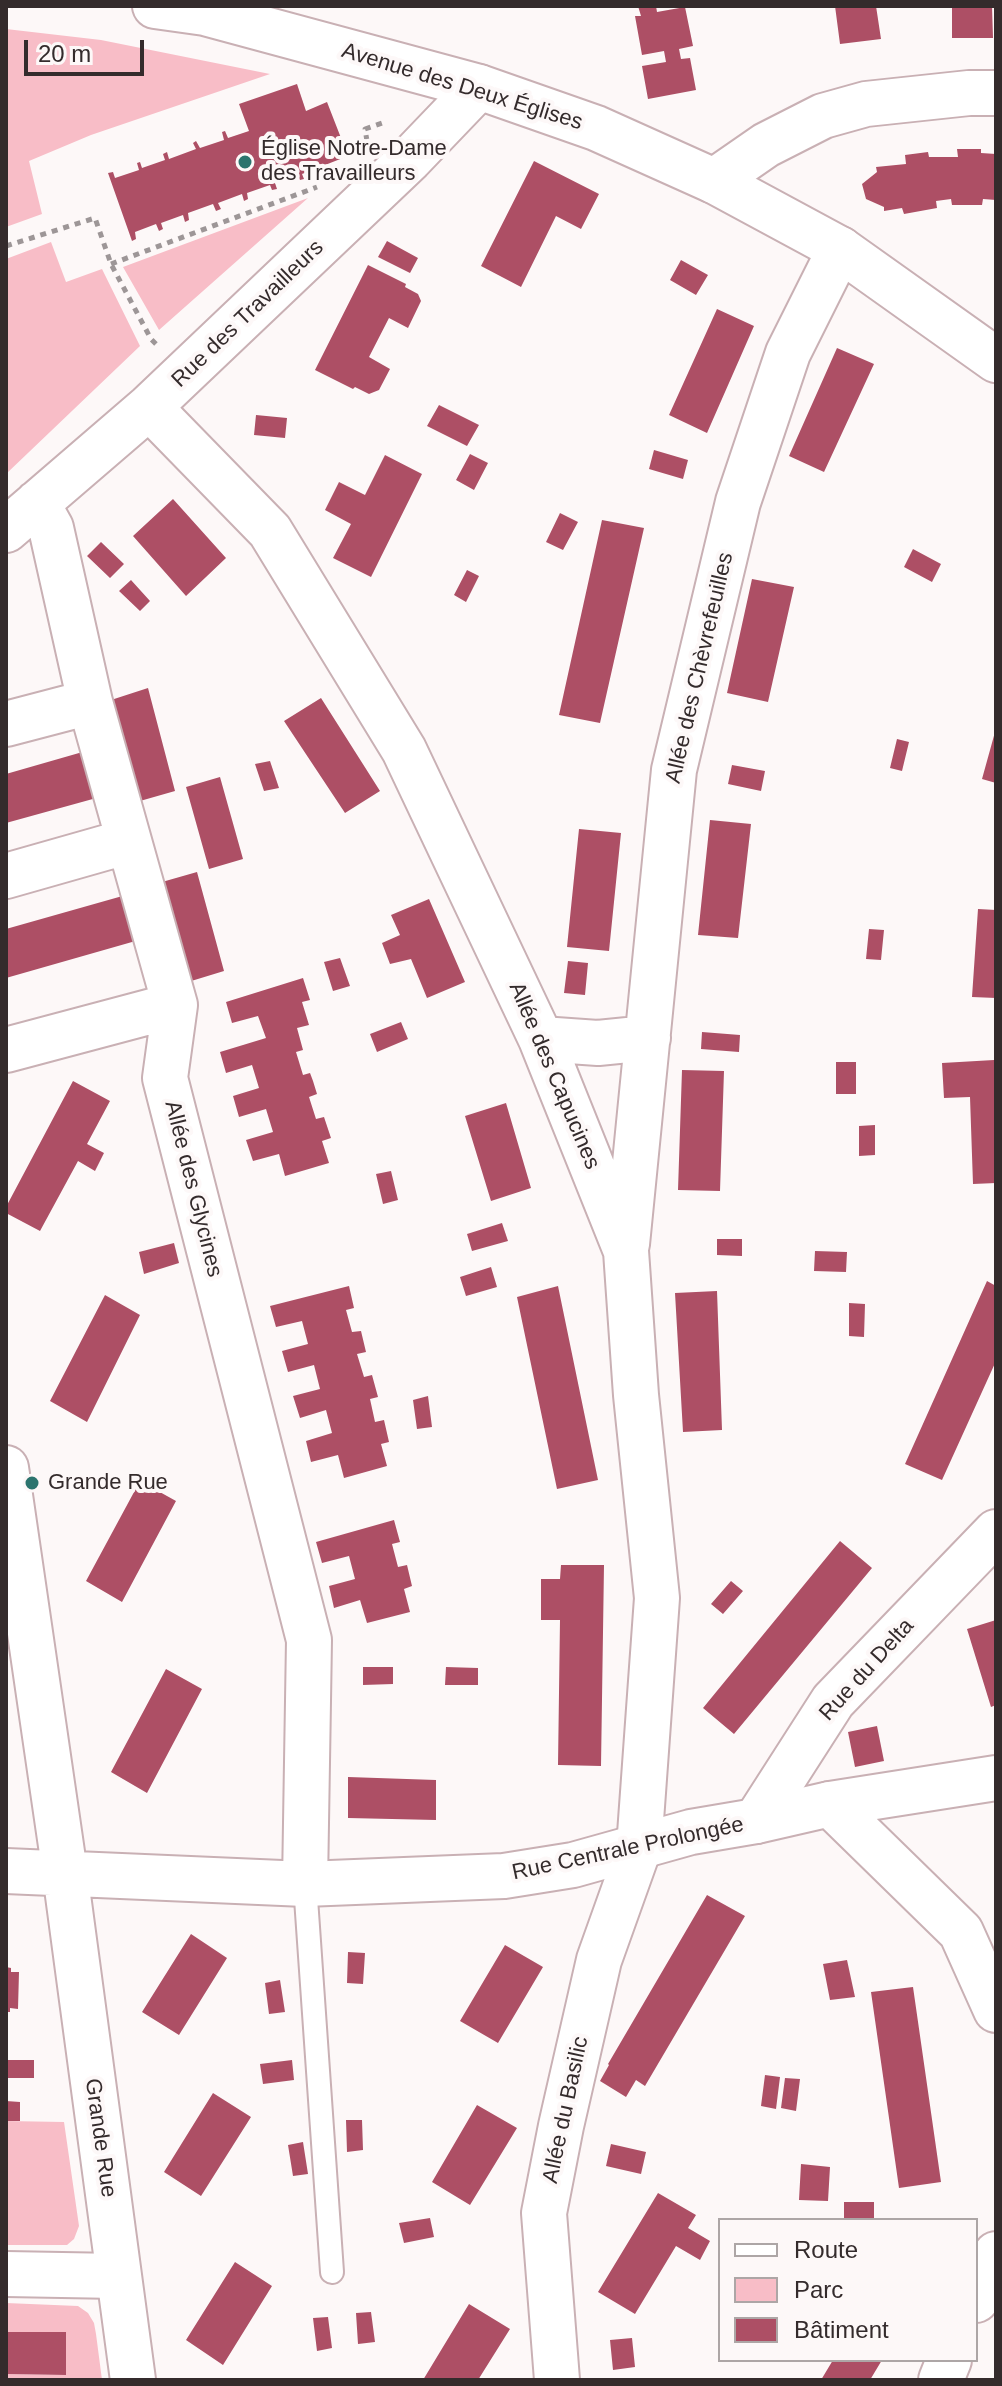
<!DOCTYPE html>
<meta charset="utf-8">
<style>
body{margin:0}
#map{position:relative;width:1002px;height:2386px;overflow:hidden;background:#fdf8f8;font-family:Arial,sans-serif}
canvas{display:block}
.frame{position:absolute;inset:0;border:8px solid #342b2c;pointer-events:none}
.legend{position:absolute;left:718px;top:2218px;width:260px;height:144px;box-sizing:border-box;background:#fdf8f8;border:2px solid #ada6a6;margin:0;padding:10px 14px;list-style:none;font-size:24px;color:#342b2c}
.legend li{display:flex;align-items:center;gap:16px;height:40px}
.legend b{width:40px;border:2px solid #ada6a6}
.scale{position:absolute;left:24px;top:40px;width:120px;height:36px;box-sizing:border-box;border:4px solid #342b2c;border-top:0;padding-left:10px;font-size:24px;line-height:28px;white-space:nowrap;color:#342b2c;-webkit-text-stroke:6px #fdf8f8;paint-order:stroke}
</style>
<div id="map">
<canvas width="1002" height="2386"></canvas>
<div class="frame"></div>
<ul class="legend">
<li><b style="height:10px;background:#fff"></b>Route</li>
<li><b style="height:22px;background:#f8bdc7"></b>Parc</li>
<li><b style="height:22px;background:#ad4f65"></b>Bâtiment</li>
</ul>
<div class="scale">20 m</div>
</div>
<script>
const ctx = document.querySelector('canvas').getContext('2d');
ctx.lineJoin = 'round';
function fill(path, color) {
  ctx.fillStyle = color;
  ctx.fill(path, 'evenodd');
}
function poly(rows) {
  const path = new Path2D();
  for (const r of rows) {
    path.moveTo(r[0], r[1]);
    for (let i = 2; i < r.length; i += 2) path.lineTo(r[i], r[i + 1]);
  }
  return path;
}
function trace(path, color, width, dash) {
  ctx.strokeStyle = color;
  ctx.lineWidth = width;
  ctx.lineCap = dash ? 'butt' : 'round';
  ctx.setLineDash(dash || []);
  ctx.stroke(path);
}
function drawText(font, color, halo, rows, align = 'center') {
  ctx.font = font + ' Arial,sans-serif';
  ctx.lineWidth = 8;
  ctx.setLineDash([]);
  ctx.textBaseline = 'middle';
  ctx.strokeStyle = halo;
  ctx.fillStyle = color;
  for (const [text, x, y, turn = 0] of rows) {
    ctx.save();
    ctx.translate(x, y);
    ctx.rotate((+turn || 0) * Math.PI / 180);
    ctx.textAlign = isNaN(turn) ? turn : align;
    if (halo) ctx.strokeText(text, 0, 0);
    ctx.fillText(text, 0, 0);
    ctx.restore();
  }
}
const green = poly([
 [6,29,101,40,270,74,91,135,29,161,42,214,6,227],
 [308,198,159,330,123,267],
 [51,242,66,282,102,269,140,346,6,474,6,259],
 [6,2121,64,2122,79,2226,74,2239,67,2245,6,2245],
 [6,2303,78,2306,88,2313,94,2323,96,2334,102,2380,6,2380,6,2374,66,2375,66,2333,6,2332]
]);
const building = poly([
 [638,6,656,6,657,12,685,7,693,46,679,49,681,59,690,58,696,90,648,99,642,66,666,62,664,51,642,55,635,16,641,16],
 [835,6,876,6,881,39,840,44],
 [952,6,992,6,993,38,952,38],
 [297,84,306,111,327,102,348,156,302,174,304,179,300,180,298,175,275,183,277,189,272,190,270,185,247,193,248,199,244,201,242,194,218,203,221,209,216,211,213,204,188,213,189,220,185,222,183,215,161,223,163,229,159,231,156,224,135,232,136,239,132,241,108,173,113,172,115,178,139,170,137,163,140,162,142,168,165,160,163,154,167,152,169,159,196,149,193,143,196,141,200,148,224,140,222,132,225,131,228,138,249,131,239,104],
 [957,149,981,149,981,153,996,154,996,200,983,199,982,205,952,205,951,199,936,201,937,208,904,214,902,208,884,211,884,207,866,199,862,184,877,172,876,167,906,164,905,155,928,152,929,157,958,157],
 [534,161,599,194,581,229,556,216,521,287,481,266],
 [387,241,418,258,410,273,378,257],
 [681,260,708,275,696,295,670,280],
 [368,265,406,284,405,287,418,294,421,301,408,328,389,318,369,357,390,369,379,390,369,394,355,387,353,389,315,370],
 [717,309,754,326,707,433,669,415],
 [837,348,874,364,824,472,789,456],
 [439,405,479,425,467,446,427,426],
 [256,415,287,418,285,438,254,435],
 [654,450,688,460,683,479,649,469],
 [470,454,488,463,474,490,456,480],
 [385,455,422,474,371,577,333,558,351,524,325,510,339,482,365,495],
 [173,499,226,558,186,596,133,536],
 [560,513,578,522,563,550,546,542],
 [602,520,644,528,600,723,559,715],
 [101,542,124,564,110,578,87,556],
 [913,549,941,564,932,582,904,567],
 [467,570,479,576,466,602,454,595],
 [752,579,794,587,768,702,727,693],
 [131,580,150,601,140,611,119,591],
 [148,688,175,791,140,801,111,700],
 [321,698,380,791,345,813,284,721],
 [995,732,996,732,996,783,982,779],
 [897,739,909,742,902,771,890,768],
 [86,751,100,797,6,823,6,774],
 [270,761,279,788,264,791,255,764],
 [732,765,765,771,761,791,728,784],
 [220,777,243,859,209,869,186,787],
 [710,820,751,824,738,938,698,935],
 [579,829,621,833,609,951,567,947],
 [197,872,224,971,188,982,162,882],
 [126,895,139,940,6,978,6,929],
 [429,899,465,982,427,998,411,959,390,964,382,943,400,935,391,915],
 [978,909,996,910,996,998,972,997],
 [869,929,884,930,881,960,866,959],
 [340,958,350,986,333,991,324,962],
 [568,961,588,963,585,995,564,993],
 [303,978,310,1000,302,1002,309,1025,297,1028,303,1050,296,1052,303,1075,310,1073,313,1081,317,1094,309,1097,316,1119,324,1117,331,1138,322,1141,329,1163,285,1176,279,1154,253,1161,246,1140,273,1132,266,1109,239,1117,233,1096,259,1088,252,1065,226,1073,220,1052,266,1038,258,1016,232,1023,226,1002],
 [401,1022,408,1039,377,1052,370,1034],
 [702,1032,740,1035,739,1052,701,1049],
 [994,1060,996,1183,973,1184,970,1097,944,1098,942,1063],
 [836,1062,856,1062,856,1094,836,1094],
 [682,1070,724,1071,720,1191,678,1190],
 [73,1081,110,1101,87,1144,104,1153,95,1171,78,1161,40,1231,6,1213,6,1207],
 [506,1103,531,1188,491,1201,465,1116],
 [875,1125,875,1155,859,1156,859,1126],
 [391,1171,398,1200,383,1204,376,1174],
 [502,1223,508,1241,472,1251,467,1234],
 [717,1239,742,1239,742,1256,717,1255],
 [174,1243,179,1263,144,1274,139,1252],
 [815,1251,847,1252,846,1272,814,1271],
 [491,1267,497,1287,466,1296,460,1277],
 [987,1281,996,1286,996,1361,942,1480,905,1464],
 [349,1286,354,1308,346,1310,352,1332,361,1331,366,1352,357,1354,364,1377,372,1375,378,1397,370,1399,375,1422,384,1420,389,1442,381,1444,387,1466,344,1478,338,1455,311,1462,306,1441,332,1433,326,1410,300,1418,293,1396,320,1389,314,1365,288,1372,282,1351,308,1344,302,1321,276,1327,270,1306],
 [558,1286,598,1480,557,1489,517,1297],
 [717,1291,722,1430,683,1432,675,1293],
 [105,1295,140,1315,87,1422,50,1401],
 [849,1303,865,1304,864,1337,849,1336],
 [428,1396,432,1427,417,1429,413,1400],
 [140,1481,176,1501,122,1602,86,1581],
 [394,1520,400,1542,392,1544,398,1567,407,1565,412,1586,404,1589,410,1612,367,1623,360,1600,334,1608,329,1586,355,1579,349,1556,322,1563,316,1542],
 [840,1541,872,1568,734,1734,703,1708],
 [561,1565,604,1565,601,1766,558,1765,560,1620,541,1620,541,1579,560,1579],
 [731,1581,743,1591,723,1614,711,1604],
 [996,1620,996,1705,991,1707,967,1629],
 [363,1667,393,1667,393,1684,363,1685],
 [446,1667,478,1668,478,1685,445,1685],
 [166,1669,202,1689,147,1793,111,1772],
 [877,1726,884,1761,855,1767,848,1732],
 [348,1777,436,1780,436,1820,348,1818],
 [707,1895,745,1916,645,2086,636,2080,626,2097,600,2081,609,2065,608,2064],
 [191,1934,227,1958,179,2035,142,2012],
 [505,1945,543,1967,498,2043,460,2021],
 [348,1952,365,1953,363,1984,347,1983],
 [847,1960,855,1997,830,2000,823,1964],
 [6,1967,11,1968,11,1972,19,1972,18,2009,10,2008,10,2012,6,2012],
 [280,1980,285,2012,269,2014,265,1983],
 [913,1987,941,2182,899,2188,871,1992],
 [6,2060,34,2060,34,2078,6,2078],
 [292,2060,294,2080,263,2084,260,2064],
 [765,2075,780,2077,776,2109,761,2106],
 [785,2078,800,2079,796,2111,781,2108],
 [213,2093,251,2117,201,2196,164,2172],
 [6,2101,20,2102,20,2121,6,2121],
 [477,2105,517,2128,470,2205,432,2182],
 [346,2120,362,2120,363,2150,347,2152],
 [303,2142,308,2174,293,2176,288,2145],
 [611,2144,646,2152,641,2174,606,2166],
 [801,2164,830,2167,828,2201,799,2200],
 [658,2193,696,2215,688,2228,710,2241,700,2260,676,2246,635,2314,598,2292],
 [844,2202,874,2202,874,2220,844,2220],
 [430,2218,434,2237,404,2243,399,2223],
 [235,2262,272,2286,223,2365,186,2340],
 [469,2304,510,2329,478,2380,423,2380],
 [371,2312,375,2342,358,2344,356,2313],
 [328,2317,332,2348,317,2351,313,2318],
 [6,2332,66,2332,66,2375,6,2374],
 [632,2338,635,2367,613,2370,610,2340],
 [833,2360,882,2360,870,2380,821,2380]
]);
const path = poly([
 [367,141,365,129,385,122],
 [6,246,95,218,111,264,151,339,157,345],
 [111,264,317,187]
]);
const lane = poly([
 [305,1884,332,2272]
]);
const street = poly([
 [714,181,766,145,823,116,866,104,969,93,996,93],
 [149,407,270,531,404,750,541,1039,626,1251,636,1395,657,1598,639,1848,599,1960,561,2126,544,2213,557,2380],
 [37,503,51,528,90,702,175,1005,165,1078,309,1640,305,1884],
 [6,530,149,407,410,159,479,87],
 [6,724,90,702],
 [6,876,129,841],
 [541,1039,598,1043,648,1038],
 [6,1050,175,1005],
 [627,1244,674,770,738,502,788,353,840,249],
 [830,1804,961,1932,996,2010],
 [756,1821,833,1701,996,1532],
 [6,2274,118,2276],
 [976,2300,996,2254],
 [941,2380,949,2360]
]);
const secondary = poly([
 [155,6,205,13,479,87,596,128,714,181,840,249,996,360],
 [6,1468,65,1873,133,2380],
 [6,1871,305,1884,504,1876,573,1865,691,1832,756,1821,830,1804,996,1778]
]);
const markers = [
 [245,162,8,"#2c746e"],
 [32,1483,8,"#2c746e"]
];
const streetNames = [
 ["Avenue des Deux Églises",462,87,17],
 ["Rue des Travailleurs",248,314,-44],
 ["Allée des Chèvrefeuilles",700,668,-77],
 ["Allée des Capucines",554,1076,67],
 ["Allée des Glycines",193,1189,76],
 ["Rue du Delta",867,1670,-48],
 ["Rue Centrale Prolongée",628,1849,-12],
 ["Allée du Basilic",566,2110,-78],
 ["Grande Rue",100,2138,82]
];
const poiNames = [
 ["Église Notre-Dame",261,149],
 ["des Travailleurs",261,174],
 ["Grande Rue",48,1483]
];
fill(green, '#f8bdc7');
fill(building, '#ad4f65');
trace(lane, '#c9b0b4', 26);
trace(street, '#c9b0b4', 48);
trace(secondary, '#c9b0b4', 48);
trace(path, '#9d9697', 5, [6, 6]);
trace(lane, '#fff', 22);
trace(street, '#fff', 44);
trace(secondary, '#fff', 44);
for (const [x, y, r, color] of markers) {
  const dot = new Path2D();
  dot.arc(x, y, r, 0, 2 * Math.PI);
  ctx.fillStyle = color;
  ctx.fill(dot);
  trace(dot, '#fdf8f8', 3);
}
drawText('22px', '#342b2c', '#fdf8f8', streetNames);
drawText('22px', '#342b2c', '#fdf8f8', poiNames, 'left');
</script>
